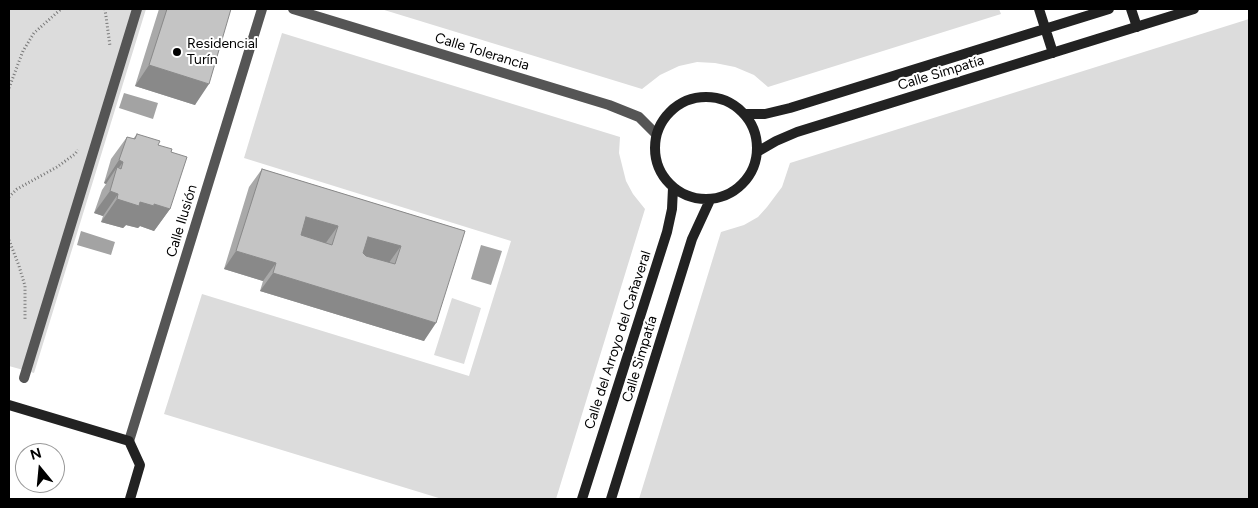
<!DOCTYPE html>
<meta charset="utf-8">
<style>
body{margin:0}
#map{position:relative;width:1258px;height:508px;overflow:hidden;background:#fff;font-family:Figtree,sans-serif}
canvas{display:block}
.frame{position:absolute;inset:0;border:10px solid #000;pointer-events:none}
.north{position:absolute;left:15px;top:443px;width:50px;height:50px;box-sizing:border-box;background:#fff;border:1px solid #999;border-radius:50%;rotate:343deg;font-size:14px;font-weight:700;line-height:20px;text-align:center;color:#000}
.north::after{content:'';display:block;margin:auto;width:18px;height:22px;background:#000;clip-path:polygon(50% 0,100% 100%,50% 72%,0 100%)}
</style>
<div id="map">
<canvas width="1258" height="508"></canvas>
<div class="frame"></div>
<div class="north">N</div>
</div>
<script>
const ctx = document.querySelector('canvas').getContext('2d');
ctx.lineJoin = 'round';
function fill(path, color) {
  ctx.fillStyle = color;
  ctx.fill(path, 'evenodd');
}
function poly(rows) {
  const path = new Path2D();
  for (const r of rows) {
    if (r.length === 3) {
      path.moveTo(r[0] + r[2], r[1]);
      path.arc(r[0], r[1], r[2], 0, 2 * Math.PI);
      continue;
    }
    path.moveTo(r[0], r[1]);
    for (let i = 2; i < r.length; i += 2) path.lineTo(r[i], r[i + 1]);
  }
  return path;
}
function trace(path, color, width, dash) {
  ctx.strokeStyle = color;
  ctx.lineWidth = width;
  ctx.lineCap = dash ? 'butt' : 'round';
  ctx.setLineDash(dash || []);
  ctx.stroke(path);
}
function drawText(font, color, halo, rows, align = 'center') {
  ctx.font = font + ' Figtree,sans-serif';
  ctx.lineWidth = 4;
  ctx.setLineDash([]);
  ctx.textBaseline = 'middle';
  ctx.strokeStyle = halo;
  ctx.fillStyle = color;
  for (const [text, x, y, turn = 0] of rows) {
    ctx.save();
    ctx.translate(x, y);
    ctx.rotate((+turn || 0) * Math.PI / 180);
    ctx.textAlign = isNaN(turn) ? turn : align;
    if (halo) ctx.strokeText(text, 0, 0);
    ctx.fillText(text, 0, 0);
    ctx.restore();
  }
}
const green = poly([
 [9,9,146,9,34,373,9,366],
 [381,9,999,9,1001,14,768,87,754,75,735,67,715,63,697,62,679,66,660,75,642,89],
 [1249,19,1249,499,639,499,721,232,744,225,758,217,767,207,782,187,790,163],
 [282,33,620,137,619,153,626,181,633,194,645,209,556,499,442,499,164,414,202,294,469,376,511,241,244,158],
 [452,298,481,308,464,364,434,355]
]);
const water = poly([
 [124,93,158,103,153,119,119,108],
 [81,231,115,242,111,255,77,245],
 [481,245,502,251,491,285,471,279]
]);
const path = poly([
 [105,9,110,46],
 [9,88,23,51,34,33,61,9],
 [9,197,17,189,57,167,75,154,78,150],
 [9,240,19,266,25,286,25,321]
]);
const pedestrian = poly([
 [24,378,137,9]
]);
const minor = poly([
 [293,9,609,105,639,117,656,134]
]);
const tertiary = poly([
 [129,441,262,9]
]);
const secondary = poly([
 [1039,9,1053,53],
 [1131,9,1137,27],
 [706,148,51],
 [745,114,765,114,790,108,1109,9],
 [757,152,776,141,797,132,1194,9],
 [9,405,129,441,140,465,130,499],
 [582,499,667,232,672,209,673,188],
 [611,499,692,239,710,200]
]);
const wall = poly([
 [159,9,231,9,195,105,135,86],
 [137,134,171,152,170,209,154,231,140,226,138,228,126,225,123,228,101,222,103,216,94,213,102,190,106,184,104,183,111,159,127,137,133,139],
 [262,169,465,231,424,341,260,291,263,281,224,269,249,187]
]);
const shadedWall = poly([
 [149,65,209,84,195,105,135,86],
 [119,160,123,162,115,173,117,167,106,184,104,183],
 [110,191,118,194,103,216,94,213],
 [117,199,154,204,170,209,154,231,140,226,138,228,126,225,123,228,101,222],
 [306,217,338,226,325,244,294,235],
 [368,237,401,246,388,264,355,255],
 [236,251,276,263,263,281,224,269],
 [273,273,436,323,424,341,260,291]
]);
const building = poly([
 [167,9,231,9,209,84,149,65,167,9],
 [137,134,160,141,158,145,172,149,171,152,187,157,170,209,154,204,154,206,140,202,139,206,117,199,118,194,110,191,117,167,121,169,123,162,119,160,127,137,135,139,137,134],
 [262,169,465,231,436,323,273,273,276,263,236,251,262,169],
 [306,217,338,226,332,245,301,235,306,217],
 [368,237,401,246,395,264,366,256,363,253,368,237]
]);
const markers = [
 [177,52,5,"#000"]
];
const poiNames = [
 ["Residencial",187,44],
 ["Turín",187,60]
];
const streetNames = [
 ["Calle Tolerancia",482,52,17],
 ["Calle Simpatía",941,73,-17],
 ["Calle Ilusión",182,221,-73],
 ["Calle del Arroyo del Cañaveral",618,340,-72],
 ["Calle Simpatía",640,359,-73]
];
fill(green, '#dcdcdc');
fill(water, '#a3a3a3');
trace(path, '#777', 3, [1, 2.5]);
trace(pedestrian, '#555', 10);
trace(minor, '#555', 10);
trace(tertiary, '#555', 10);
trace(secondary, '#222', 10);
fill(wall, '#a9a9a9');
fill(shadedWall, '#898989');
fill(building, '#c4c4c4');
trace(building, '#898989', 1);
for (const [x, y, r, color] of markers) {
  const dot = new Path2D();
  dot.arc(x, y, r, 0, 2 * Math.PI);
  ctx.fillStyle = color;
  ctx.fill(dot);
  trace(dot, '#fff', 2);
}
drawText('14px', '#000', '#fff', poiNames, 'left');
drawText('14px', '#000', '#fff', streetNames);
</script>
